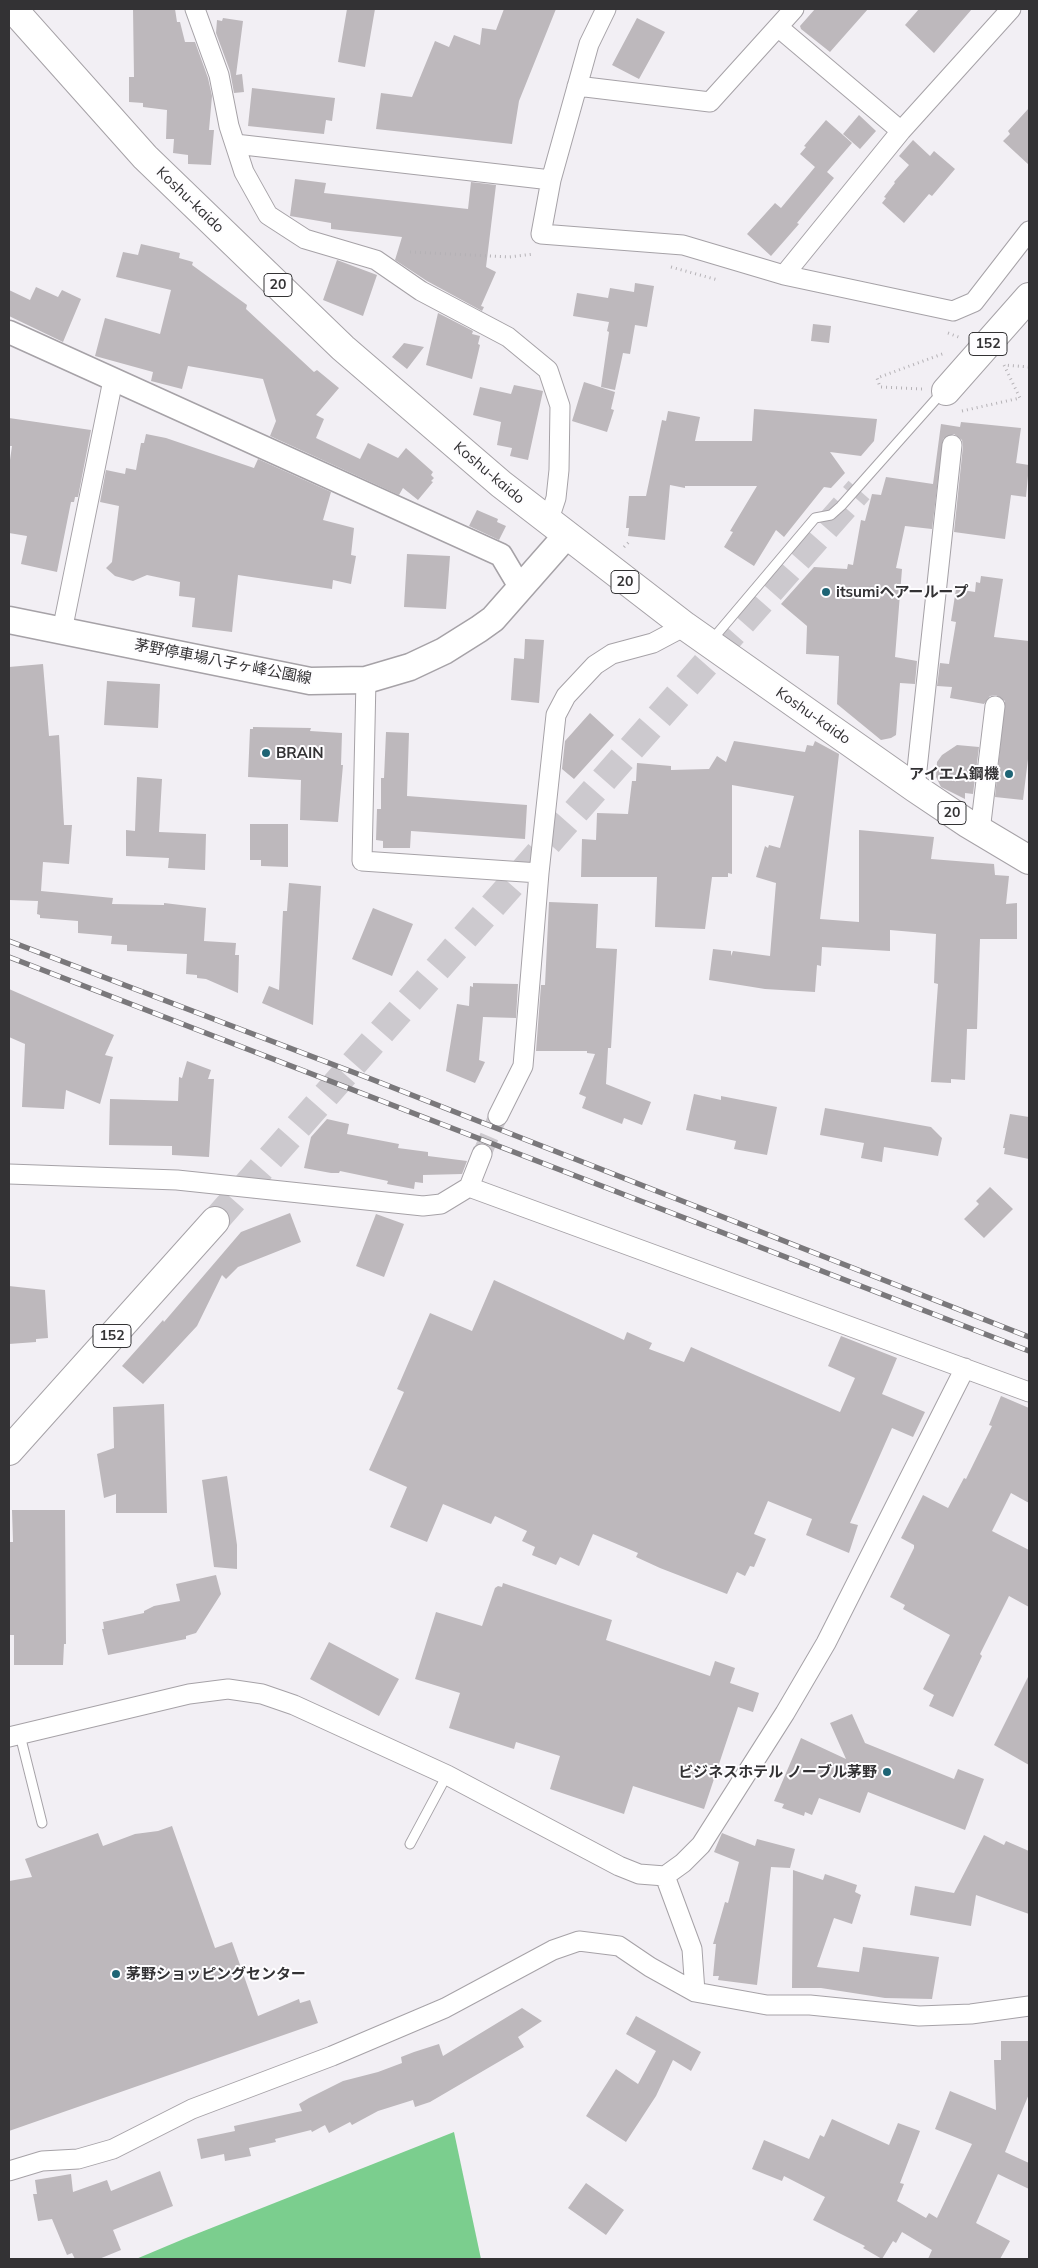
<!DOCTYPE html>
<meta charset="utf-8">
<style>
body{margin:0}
#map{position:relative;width:1038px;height:2268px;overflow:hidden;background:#f2eff4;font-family:Mulish,sans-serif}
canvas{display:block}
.frame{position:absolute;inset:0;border:10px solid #333234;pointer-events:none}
</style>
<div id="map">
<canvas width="1038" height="2268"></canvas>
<div class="frame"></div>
</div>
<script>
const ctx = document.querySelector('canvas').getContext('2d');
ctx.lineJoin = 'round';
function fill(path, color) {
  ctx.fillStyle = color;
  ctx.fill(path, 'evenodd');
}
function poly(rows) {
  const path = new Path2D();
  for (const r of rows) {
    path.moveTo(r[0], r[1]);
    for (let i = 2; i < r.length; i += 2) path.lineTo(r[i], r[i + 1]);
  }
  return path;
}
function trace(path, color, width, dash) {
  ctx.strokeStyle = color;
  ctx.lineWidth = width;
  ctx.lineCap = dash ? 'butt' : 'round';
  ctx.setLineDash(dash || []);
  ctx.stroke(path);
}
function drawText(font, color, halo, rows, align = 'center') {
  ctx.font = font + ' Mulish,"Noto Sans JP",sans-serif';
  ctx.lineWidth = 4;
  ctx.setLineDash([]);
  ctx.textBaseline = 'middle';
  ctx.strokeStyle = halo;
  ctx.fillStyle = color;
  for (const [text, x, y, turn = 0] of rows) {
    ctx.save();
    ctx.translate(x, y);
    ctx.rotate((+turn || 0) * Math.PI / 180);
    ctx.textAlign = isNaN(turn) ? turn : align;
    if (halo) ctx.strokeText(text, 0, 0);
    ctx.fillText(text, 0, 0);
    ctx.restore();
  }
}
const forest = poly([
 [454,2132,481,2259,136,2259,186,2238]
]);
const building = poly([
 [133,9,175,9,177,22,180,22,185,42,195,42,208,78,212,96,209,130,214,130,211,165,188,164,188,155,173,153,174,139,166,139,167,110,143,107,143,103,129,102,129,77,134,77],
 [347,9,375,9,365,67,338,62],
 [504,9,556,9,519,101,512,144,376,129,381,93,412,97,435,41,449,47,454,35,480,45,482,28,496,30],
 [815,9,868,9,830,52,801,29,800,26],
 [919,9,972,9,934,53,905,25],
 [223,18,243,21,236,75,242,74,244,92,234,93,230,71,216,33,217,20,222,21],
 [637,18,665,32,639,79,612,65],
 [252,88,335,98,332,121,326,120,324,134,248,126],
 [1029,108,1029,165,1003,141,1010,134,1008,131],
 [859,115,876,131,860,149,843,134],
 [826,120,852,143,827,172,834,178,797,223,799,224,771,256,747,234,775,203,781,208,815,167,800,154,806,147,804,146],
 [913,140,930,156,934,151,955,169,932,196,929,194,904,223,882,203,886,198,884,197,895,183,894,182,909,165,899,156],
 [295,179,326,183,324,193,468,209,471,182,496,185,486,267,496,272,481,306,484,307,482,311,427,281,395,260,402,237,331,229,331,223,290,216],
 [141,244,180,253,179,258,193,262,192,265,247,305,246,309,314,372,317,370,339,388,316,415,324,419,316,438,360,459,368,443,398,458,406,448,433,472,431,475,434,478,431,481,433,482,418,500,403,488,399,495,270,436,276,421,263,379,188,366,182,389,151,381,153,372,95,356,105,318,160,334,171,290,116,277,123,252,138,255],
 [337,260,377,275,363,316,323,300],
 [635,283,654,286,647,327,635,325,630,354,623,353,615,390,601,387,609,332,607,331,609,322,573,316,577,293,608,298,610,288,634,292],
 [36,287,58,297,62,290,81,299,63,342,9,316,9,290,30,300],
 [438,313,473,331,472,334,480,336,478,344,480,345,472,379,426,365],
 [813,324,831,326,829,343,811,341],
 [404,343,424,347,407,369,392,357],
 [584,382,615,392,611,409,614,410,607,432,572,421],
 [514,385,543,391,528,460,510,456,512,448,497,445,501,422,473,415,480,387,511,394],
 [754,409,877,419,874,441,861,456,830,452,845,473,831,488,824,487,784,537,776,530,754,566,724,547,733,532,730,531,757,486,685,486,685,488,670,485,665,540,628,536,629,528,626,528,629,496,646,496,662,420,666,421,668,411,700,417,695,441,752,441],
 [9,418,91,430,78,497,75,497,74,502,71,502,57,572,21,564,27,536,9,533,9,467,12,446,9,446],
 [961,422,1021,428,1016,463,1029,465,1026,497,1011,495,1005,539,954,532,963,446,962,440,954,434,943,439,932,529,905,526,896,568,902,569,895,657,917,661,915,684,900,683,896,735,891,738,881,740,837,704,839,656,806,654,807,626,781,604,814,567,847,569,848,564,853,565,861,520,865,521,872,494,881,495,886,477,933,484,941,424,960,427],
 [146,434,166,438,254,468,258,459,331,492,323,520,354,528,351,555,356,556,351,584,333,580,332,589,238,575,232,632,192,627,195,598,179,596,180,582,147,575,133,581,115,576,106,568,112,562,119,506,100,502,106,470,125,474,126,468,136,470,141,443,144,443],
 [477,510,498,519,497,522,506,526,499,540,469,526],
 [407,554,450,556,446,609,404,607],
 [981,576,1003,579,994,637,1029,641,1029,751,1023,800,995,797,1005,701,996,695,990,696,984,704,950,698,952,687,937,686,940,663,949,664,956,622,951,621,956,589,975,592,976,582,980,583],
 [525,639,544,640,539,703,511,700,514,658,524,659],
 [43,664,49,736,59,735,64,825,72,825,69,864,43,862,41,891,113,898,112,904,164,905,164,903,206,908,204,941,236,943,235,955,239,955,238,993,206,979,197,978,197,975,186,974,187,954,127,951,127,945,111,944,112,936,78,933,78,921,40,918,40,915,37,914,38,901,9,900,9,667],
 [107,681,160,684,158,728,104,725],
 [590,713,614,735,574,779,562,769,565,741],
 [253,727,311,728,310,731,342,733,341,765,343,765,338,822,300,820,301,780,248,777,250,729,253,729],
 [386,732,409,733,407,796,527,805,525,839,411,831,410,848,383,848,383,841,376,840,377,809,381,809,381,778,384,778],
 [734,741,805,752,807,745,813,746,815,741,839,754,820,919,859,922,859,830,934,837,931,859,994,864,995,875,1009,876,1006,904,1017,903,1017,939,980,939,977,1029,967,1029,965,1080,951,1079,951,1083,931,1082,938,984,934,983,936,934,890,930,890,951,822,947,821,966,817,965,815,992,765,989,709,980,713,949,731,951,731,956,733,951,770,956,776,883,756,877,765,846,768,848,769,845,780,848,794,796,732,785,732,874,728,873,728,877,712,877,705,929,655,927,657,877,581,877,582,839,596,840,597,813,628,814,632,781,636,781,637,763,671,766,671,770,709,769,717,756,726,762],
 [957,745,979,747,973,794,965,793,965,799,941,787,936,777,937,762,942,755],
 [137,777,162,779,159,832,206,834,205,870,168,868,169,858,126,856,126,830,135,831],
 [250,824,288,824,288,867,261,866,261,860,250,860],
 [289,883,321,886,313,1025,262,1003,269,986,279,990,283,911,287,911],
 [549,902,598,904,596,948,617,949,611,1048,608,1048,606,1084,651,1102,642,1125,624,1118,622,1124,582,1108,586,1097,579,1094,595,1054,587,1053,587,1051,536,1051,541,985,545,985],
 [373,908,413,924,392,976,352,959],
 [473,983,518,984,516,1018,483,1017,479,1060,485,1062,475,1083,446,1071,457,1004,469,1006,470,986,473,987],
 [9,989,114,1035,105,1055,113,1057,100,1104,66,1090,64,1109,22,1107,25,1044,9,1037],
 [187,1061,211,1070,208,1079,214,1079,209,1157,172,1155,172,1146,109,1145,110,1099,178,1101,179,1077,182,1078],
 [694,1094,721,1100,721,1096,777,1107,767,1155,734,1149,736,1141,686,1130],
 [825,1108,931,1127,942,1138,938,1156,884,1147,882,1162,861,1158,864,1143,820,1135],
 [1010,1114,1029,1117,1029,1159,1004,1154,1005,1148,1003,1148],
 [327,1119,349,1124,347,1134,399,1144,398,1148,428,1152,428,1156,467,1161,462,1174,423,1175,423,1183,415,1182,414,1189,387,1184,388,1181,340,1171,339,1173,331,1173,304,1168,311,1137],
 [990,1187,1013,1209,984,1238,964,1219,979,1204,976,1201],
 [290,1213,301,1242,238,1267,226,1279,222,1275,197,1326,143,1384,122,1366,163,1320,164,1322,241,1232],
 [376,1214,404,1224,384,1277,356,1266],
 [494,1280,624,1340,627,1332,652,1343,649,1349,684,1362,691,1347,840,1412,855,1378,828,1366,841,1336,897,1358,882,1394,925,1412,913,1437,892,1428,850,1523,858,1525,849,1553,806,1535,812,1519,768,1501,754,1534,766,1539,754,1567,750,1566,745,1576,737,1572,727,1594,660,1568,636,1557,638,1553,593,1534,579,1566,560,1557,556,1565,532,1555,535,1547,522,1541,527,1531,495,1516,491,1524,443,1504,427,1542,390,1527,407,1487,369,1470,404,1392,397,1389,430,1313,472,1331],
 [9,1286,45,1290,48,1338,36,1339,36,1342,9,1344],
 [1001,1396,1029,1408,1029,1503,1011,1493,992,1531,1029,1550,1029,1607,1009,1596,980,1654,982,1656,953,1717,929,1706,934,1695,923,1689,950,1635,903,1609,905,1605,890,1597,914,1548,914,1545,901,1538,923,1495,948,1508,964,1478,966,1479,992,1426,989,1425],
 [164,1404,167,1513,116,1513,116,1494,104,1498,97,1454,114,1448,113,1407],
 [227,1476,237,1545,237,1569,214,1567,202,1480],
 [12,1510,65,1510,66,1644,64,1644,63,1665,14,1665,14,1635,9,1635,9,1542,13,1542],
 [216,1575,221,1594,196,1633,186,1636,186,1639,108,1655,102,1629,104,1629,103,1622,144,1613,144,1611,154,1606,180,1601,176,1584],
 [503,1583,612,1620,606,1640,710,1676,715,1661,735,1668,730,1683,759,1693,753,1712,738,1707,704,1809,633,1786,624,1814,550,1789,560,1756,516,1742,514,1749,449,1728,460,1693,415,1679,436,1612,482,1626,495,1588,498,1586,502,1587],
 [329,1642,399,1679,379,1716,310,1679],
 [1029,1675,1029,1765,994,1745],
 [852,1714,865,1743,954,1779,958,1769,984,1779,965,1830,868,1792,860,1813,819,1798,812,1815,805,1812,804,1816,782,1808,784,1804,774,1801,801,1738,846,1759,830,1723],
 [172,1826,215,1948,232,1942,258,2016,299,1999,300,2003,310,2000,318,2023,9,2131,9,1881,32,1877,25,1859,98,1833,103,1846,135,1834,158,1831],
 [722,1833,755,1846,757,1839,795,1849,790,1868,771,1867,757,1985,718,1980,719,1976,713,1976,716,1944,713,1944,725,1902,728,1903,739,1862,714,1852],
 [984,1835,1004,1845,1006,1841,1029,1851,1029,1914,976,1895,971,1926,910,1915,915,1886,954,1893],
 [793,1870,823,1880,825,1874,857,1885,855,1892,861,1895,852,1924,834,1918,817,1967,859,1972,863,1947,939,1957,932,1999,885,1998,821,1988,792,1988],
 [522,2008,542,2021,518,2037,524,2047,430,2102,415,2107,413,2100,378,2111,352,2125,350,2122,329,2133,325,2125,312,2132,311,2130,275,2139,276,2142,249,2148,251,2156,225,2161,224,2154,201,2159,197,2139,235,2131,234,2126,302,2111,299,2104,309,2098,343,2081,378,2072,402,2063,401,2057,414,2052,439,2044,443,2056],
 [636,2016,701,2052,691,2071,673,2060,656,2096,626,2142,586,2116,616,2069,638,2084,656,2051,626,2034],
 [1001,2041,1029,2041,1029,2094,1005,2152,1029,2163,1029,2189,998,2174,976,2223,1010,2241,1000,2259,928,2259,932,2250,902,2232,896,2243,893,2241,882,2259,863,2248,865,2246,813,2220,825,2197,784,2176,782,2181,752,2169,764,2140,809,2159,820,2135,824,2137,832,2119,889,2145,898,2123,920,2131,900,2183,904,2184,897,2201,926,2218,929,2213,937,2218,972,2144,935,2129,950,2091,996,2110,994,2060,1001,2060],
 [160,2171,173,2206,113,2230,121,2250,99,2259,75,2259,72,2253,67,2255,52,2219,38,2221,33,2194,37,2194,35,2180,71,2174,73,2192,107,2180,111,2191],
 [586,2183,624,2210,606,2235,568,2208]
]);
const minorTunnel = poly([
 [482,1154,498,1116]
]);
const trunkTunnel = poly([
 [215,1221,859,490]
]);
const path = poly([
 [410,252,509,257,534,254],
 [671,267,718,280],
 [948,333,961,338],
 [922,389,880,387,877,378,945,353],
 [962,411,1020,398,1004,365,1029,367],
 [624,547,629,542]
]);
const service = poly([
 [711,641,815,518,831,515,841,506,937,398],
 [20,1735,42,1823],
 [410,1844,447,1775]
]);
const minor = poly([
 [195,9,219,75,229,126,244,172,268,215,305,239,376,260,421,291,508,337,548,370,560,406,559,470,556,498,548,522],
 [606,9,589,44,551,180,541,234,683,245,784,275,953,311,974,302,1029,231],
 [778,27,901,131],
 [577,86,710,102,794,9],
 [235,144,551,180],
 [784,275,901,131,1011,9],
 [62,631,113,380],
 [366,680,362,861,539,873],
 [915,788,952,445],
 [980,831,995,706],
 [498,1116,523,1066,539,873,556,715,566,696,595,665,612,654,653,643,685,626],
 [9,1174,177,1180,423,1206,441,1204,469,1187,482,1154],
 [469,1187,1029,1392],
 [9,1737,189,1694,228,1689,262,1694,294,1705,447,1775,619,1866,639,1874,665,1876,683,1863,701,1845,785,1713,826,1643,965,1368],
 [665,1876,692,1949,695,1992],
 [9,2171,42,2161,78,2159,113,2149,192,2109,332,2056,445,2008,553,1950,579,1941,619,1946,650,1967,695,1992,767,2005,810,2005,919,2016,971,2014,1029,2006]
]);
const tertiary = poly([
 [9,332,501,555,520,587]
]);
const secondary = poly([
 [9,620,310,681,366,680,410,667,444,651,479,629,493,619,566,536]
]);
const trunk = poly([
 [13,9,145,157,343,348,501,484,685,626,915,788,967,823,1029,860],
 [946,391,1029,297],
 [9,1451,215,1221]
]);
const rail = poly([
 [9,941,371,1079,1029,1337],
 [9,957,1029,1351]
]);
const markers = [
 [826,592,5,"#1e6475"],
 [266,753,5,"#1e6475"],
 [1009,774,5,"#1e6475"],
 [887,1772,5,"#1e6475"],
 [116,1974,5,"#1e6475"]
];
const shields = [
 [278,285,28],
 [988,344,38],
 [625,582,28],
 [952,813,28],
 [112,1336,38]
];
const shieldNames = [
 ["20",278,285],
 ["152",988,344],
 ["20",625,582],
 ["20",952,813],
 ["152",112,1336]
];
const streetNames = [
 ["Koshu-kaido",190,200,44],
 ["Koshu-kaido",489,473,40],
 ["茅野停車場八子ヶ峰公園線",223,662,11],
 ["Koshu-kaido",813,716,35]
];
const poiNames = [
 ["itsumiヘアーループ",836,592],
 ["BRAIN",276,753],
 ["アイエム鋼機",999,774,"right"],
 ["ビジネスホテル ノーブル茅野",877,1772,"right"],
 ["茅野ショッピングセンター",126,1974]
];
fill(forest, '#7bce8e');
fill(building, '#bdb8bc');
trace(minorTunnel, '#ccc9ce', 19, [19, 9]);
trace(trunkTunnel, '#ccc9ce', 28, [28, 14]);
trace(service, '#a6a2a7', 11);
trace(minor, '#a6a2a7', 21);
trace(tertiary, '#a6a2a7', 25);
trace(secondary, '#a6a2a7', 29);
trace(trunk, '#a6a2a7', 30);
trace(path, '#b5b2b6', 3, [1, 4]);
trace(service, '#fff', 9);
trace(minor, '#fff', 19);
trace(tertiary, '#fff', 22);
trace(secondary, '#fff', 26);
trace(trunk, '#fff', 28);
trace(rail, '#7a787b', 5.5);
trace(rail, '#fefdff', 4, [11]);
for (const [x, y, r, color] of markers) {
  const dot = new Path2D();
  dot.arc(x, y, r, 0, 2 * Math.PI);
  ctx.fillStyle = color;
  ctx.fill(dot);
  trace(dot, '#fefdff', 2);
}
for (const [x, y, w] of shields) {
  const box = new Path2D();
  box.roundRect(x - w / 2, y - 11.5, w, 23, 4);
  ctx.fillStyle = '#fefdff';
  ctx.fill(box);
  trace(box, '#333234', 1);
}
drawText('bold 14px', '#333234', null, shieldNames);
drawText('15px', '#333234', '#fefdff', streetNames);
drawText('bold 15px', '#333234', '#fefdff', poiNames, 'left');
</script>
